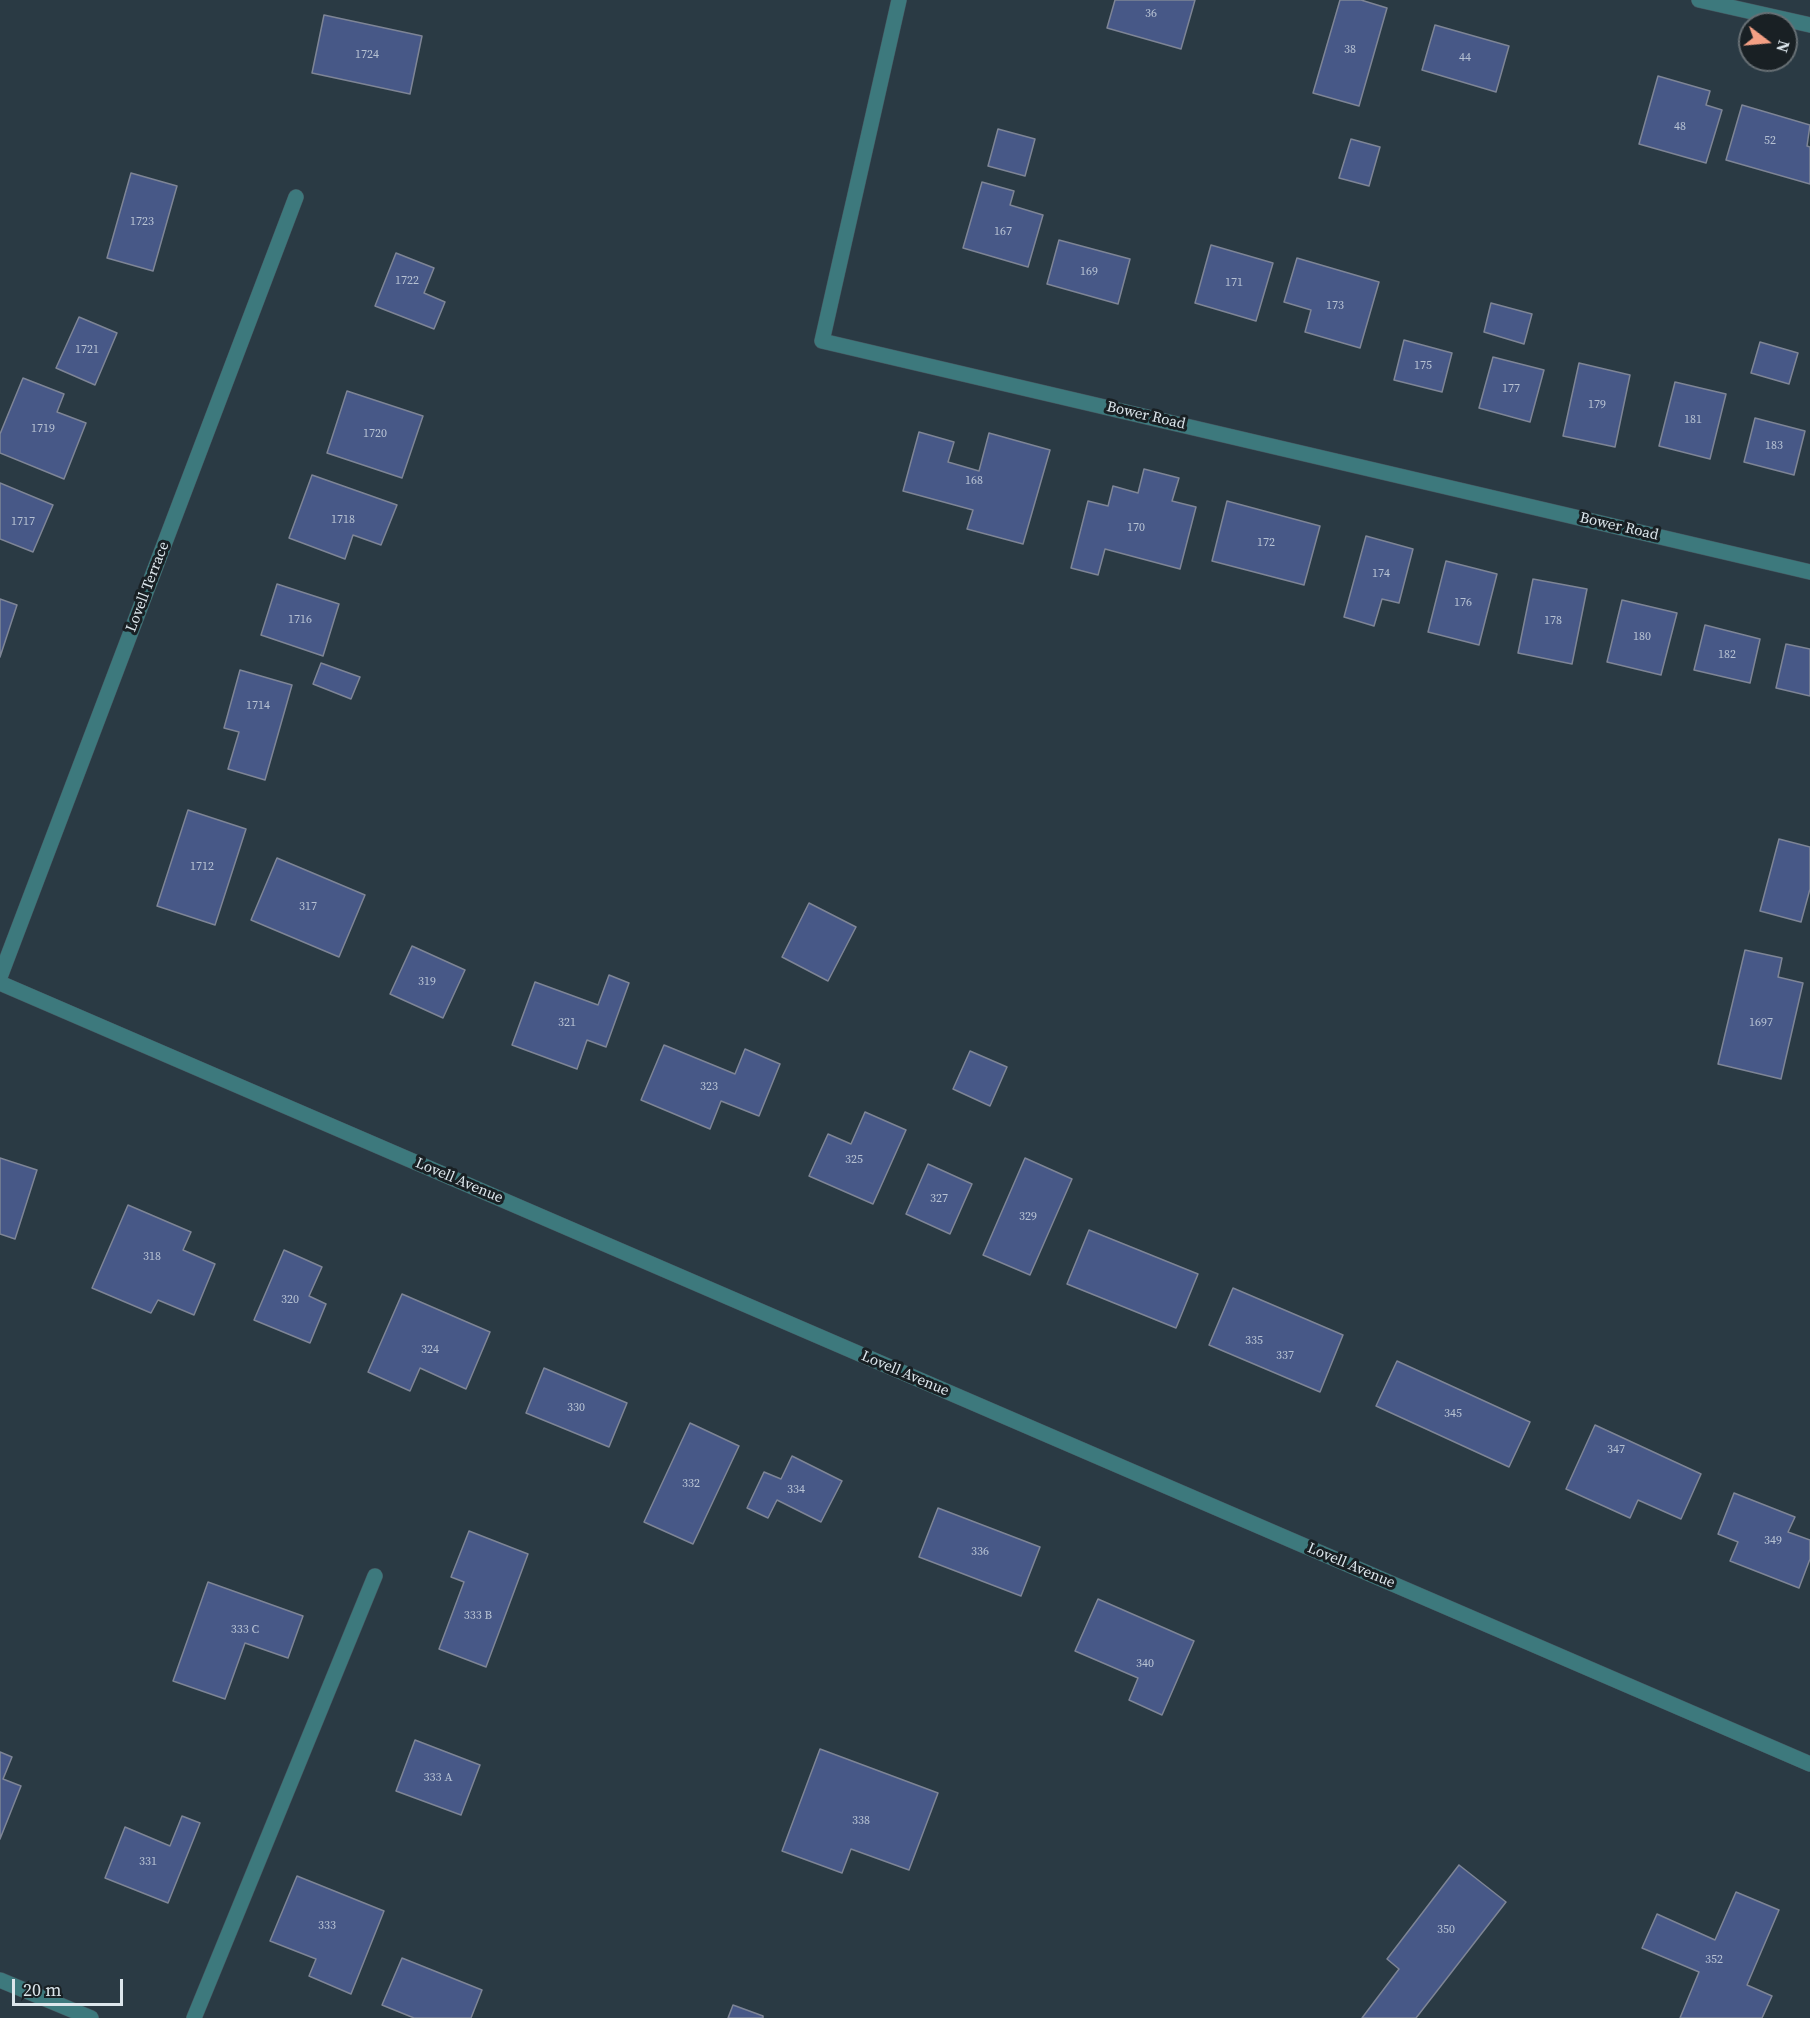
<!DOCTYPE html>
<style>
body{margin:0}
#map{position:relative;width:1810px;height:2018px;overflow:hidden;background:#2a3a44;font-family:"Source Serif 4",serif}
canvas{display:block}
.north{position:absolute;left:1738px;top:12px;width:60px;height:60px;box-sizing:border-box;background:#192024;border:2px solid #676f74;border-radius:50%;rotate:106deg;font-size:16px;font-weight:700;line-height:24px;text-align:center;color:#dce6ec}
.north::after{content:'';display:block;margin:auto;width:21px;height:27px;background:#f39f84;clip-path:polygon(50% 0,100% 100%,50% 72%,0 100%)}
.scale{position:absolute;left:12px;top:1979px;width:111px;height:27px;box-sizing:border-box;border:3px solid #dce6ec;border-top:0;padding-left:8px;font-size:18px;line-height:21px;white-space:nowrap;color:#dce6ec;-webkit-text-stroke:4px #192024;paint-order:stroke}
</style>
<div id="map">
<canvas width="1810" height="2018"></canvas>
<div class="north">N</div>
<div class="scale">20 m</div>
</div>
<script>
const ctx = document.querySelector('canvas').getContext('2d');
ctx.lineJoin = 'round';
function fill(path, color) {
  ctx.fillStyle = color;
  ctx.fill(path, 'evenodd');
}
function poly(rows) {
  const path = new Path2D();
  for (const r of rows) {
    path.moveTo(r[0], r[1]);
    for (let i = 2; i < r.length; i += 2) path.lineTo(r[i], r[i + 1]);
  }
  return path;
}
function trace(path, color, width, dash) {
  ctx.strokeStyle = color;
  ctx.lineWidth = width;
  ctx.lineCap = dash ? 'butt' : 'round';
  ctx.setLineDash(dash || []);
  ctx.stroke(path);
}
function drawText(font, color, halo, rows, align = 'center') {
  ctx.font = font + ' "Source Serif 4",serif';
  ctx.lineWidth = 6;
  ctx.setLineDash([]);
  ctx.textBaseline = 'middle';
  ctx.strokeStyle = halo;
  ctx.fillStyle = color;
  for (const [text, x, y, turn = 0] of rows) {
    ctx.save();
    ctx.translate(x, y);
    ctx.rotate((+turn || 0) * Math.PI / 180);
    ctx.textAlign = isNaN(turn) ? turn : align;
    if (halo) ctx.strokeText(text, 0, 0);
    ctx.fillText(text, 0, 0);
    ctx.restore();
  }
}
const building = poly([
 [1115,0,1195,0,1181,49,1107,28,1115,0],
 [1340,0,1361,0,1387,8,1359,106,1313,93,1340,0],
 [324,15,422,36,410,94,312,73,324,15],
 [1435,25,1509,46,1496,92,1422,70,1435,25],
 [1658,76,1710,91,1706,105,1722,110,1706,163,1639,144,1658,76],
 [1742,105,1810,125,1807,146,1810,147,1810,184,1726,160,1742,105],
 [998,129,1035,139,1025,176,988,166,998,129],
 [1351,139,1380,147,1369,186,1339,178,1351,139],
 [131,173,177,186,153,271,107,258,131,173],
 [982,182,1014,191,1010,205,1043,215,1028,267,963,248,982,182],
 [1059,240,1130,259,1118,304,1047,284,1059,240],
 [1211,245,1273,263,1256,321,1195,303,1211,245],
 [396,253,434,268,424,293,445,302,434,329,375,306,396,253],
 [1297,258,1379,282,1360,348,1305,332,1311,310,1284,302,1297,258],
 [1491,303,1532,314,1524,344,1484,332,1491,303],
 [79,317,117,333,95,385,56,368,79,317],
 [1404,340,1452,353,1442,392,1394,380,1404,340],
 [1760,342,1798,353,1789,384,1751,373,1760,342],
 [1493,357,1544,370,1530,422,1479,408,1493,357],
 [1579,363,1630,375,1615,447,1563,436,1579,363],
 [23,378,64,394,57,412,86,423,64,479,0,453,0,434,23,378],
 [1675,382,1726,394,1710,459,1659,446,1675,382],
 [347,391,423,416,402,478,327,453,347,391],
 [1755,418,1805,431,1794,475,1744,462,1755,418],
 [919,432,954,442,948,462,979,471,989,433,1050,450,1023,544,967,529,973,510,903,491,919,432],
 [1144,469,1179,478,1172,501,1196,507,1180,569,1105,549,1098,575,1071,568,1088,501,1108,506,1113,486,1138,493,1144,469],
 [312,475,397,505,381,545,353,535,345,559,289,538,312,475],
 [0,483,53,505,33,552,0,539,0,483],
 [1227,501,1320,526,1304,585,1212,561,1227,501],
 [1366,536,1413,549,1399,603,1382,599,1374,626,1344,617,1366,536],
 [1446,561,1497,574,1479,645,1428,632,1446,561],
 [1533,579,1587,589,1572,664,1518,653,1533,579],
 [277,584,339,604,323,656,261,635,277,584],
 [0,599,17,605,0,657,0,599],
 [1622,600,1677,613,1661,675,1607,662,1622,600],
 [1705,625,1760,639,1750,683,1694,670,1705,625],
 [1786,644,1810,649,1810,696,1776,688,1786,644],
 [321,663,360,677,351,699,313,684,321,663],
 [240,670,292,685,265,780,228,769,239,732,224,728,240,670],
 [188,810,246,829,215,925,157,906,188,810],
 [1779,839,1810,847,1810,889,1801,922,1760,911,1779,839],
 [277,858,365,895,339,957,251,920,277,858],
 [809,903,856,927,828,981,782,957,809,903],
 [412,946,465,970,443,1018,390,994,412,946],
 [1745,950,1782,958,1778,977,1803,983,1781,1079,1718,1064,1745,950],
 [609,975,629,983,606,1047,587,1040,577,1069,512,1045,535,982,598,1005,609,975],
 [664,1045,735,1074,745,1049,780,1064,759,1116,721,1101,710,1129,641,1100,664,1045],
 [970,1051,1007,1067,990,1106,953,1089,970,1051],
 [865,1112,906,1130,873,1204,809,1176,828,1134,851,1144,865,1112],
 [0,1158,37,1170,15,1239,0,1234,0,1158],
 [1025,1158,1072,1179,1030,1275,983,1255,1025,1158],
 [928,1164,972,1184,950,1234,906,1214,928,1164],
 [128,1205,191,1232,183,1250,215,1264,194,1315,158,1300,151,1313,92,1288,128,1205],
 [1089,1230,1198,1274,1176,1328,1067,1284,1089,1230],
 [284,1250,322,1267,309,1296,326,1304,310,1343,254,1320,284,1250],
 [1233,1288,1343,1335,1320,1392,1209,1345,1233,1288],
 [402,1294,490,1332,466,1389,420,1368,410,1391,368,1372,402,1294],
 [1397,1361,1530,1422,1509,1467,1376,1406,1397,1361],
 [544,1368,627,1403,609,1447,526,1413,544,1368],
 [690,1423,739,1446,693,1544,644,1522,690,1423],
 [1595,1425,1701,1474,1681,1519,1638,1500,1630,1518,1566,1489,1595,1425],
 [792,1456,842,1481,821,1522,777,1500,768,1518,747,1508,764,1472,781,1479,792,1456],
 [1734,1493,1795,1517,1788,1532,1810,1540,1810,1559,1799,1588,1730,1561,1738,1542,1718,1534,1734,1493],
 [938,1508,1040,1547,1021,1596,919,1557,938,1508],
 [469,1531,528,1554,486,1667,439,1649,464,1582,451,1577,469,1531],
 [208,1582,303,1616,288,1658,245,1643,225,1699,173,1681,208,1582],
 [1098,1599,1194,1641,1162,1715,1129,1700,1138,1678,1075,1651,1098,1599],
 [415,1740,480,1765,461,1815,396,1791,415,1740],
 [820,1749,938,1793,909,1870,851,1849,842,1873,782,1851,820,1749],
 [0,1752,12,1757,3,1779,21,1786,0,1839,0,1752],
 [182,1816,200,1823,168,1903,105,1878,125,1827,170,1846,182,1816],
 [1459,1865,1506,1902,1416,2018,1362,2018,1399,1969,1387,1959,1459,1865],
 [297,1876,384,1911,351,1994,309,1976,316,1959,270,1941,297,1876],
 [1736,1892,1779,1910,1747,1985,1772,1996,1762,2018,1680,2018,1699,1972,1642,1948,1657,1914,1715,1940,1736,1892],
 [402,1958,482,1990,471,2018,414,2018,382,2005,402,1958],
 [733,2005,763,2016,763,2018,728,2018,733,2005]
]);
const service = poly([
 [194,2018,375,1576]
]);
const minor = poly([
 [899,0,822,341,1810,572],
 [1699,0,1810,25],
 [0,977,296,197],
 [0,983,1810,1764],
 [0,1980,91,2018]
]);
const numberNames = [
 ["36",1151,14],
 ["38",1350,50],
 ["1724",367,55],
 ["44",1465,58],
 ["48",1680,127],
 ["52",1770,141],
 ["1723",142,222],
 ["167",1003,232],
 ["169",1089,272],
 ["1722",407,281],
 ["171",1234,283],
 ["173",1335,306],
 ["1721",87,350],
 ["175",1423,366],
 ["177",1511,389],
 ["179",1597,405],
 ["181",1693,420],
 ["1719",43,429],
 ["1720",375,434],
 ["183",1774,446],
 ["168",974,481],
 ["1718",343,520],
 ["1717",23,522],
 ["170",1136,528],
 ["172",1266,543],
 ["174",1381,574],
 ["176",1463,603],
 ["1716",300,620],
 ["178",1553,621],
 ["180",1642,637],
 ["182",1727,655],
 ["1714",258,706],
 ["1712",202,867],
 ["317",308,907],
 ["319",427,982],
 ["321",567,1023],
 ["1697",1761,1023],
 ["323",709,1087],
 ["325",854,1160],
 ["327",939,1199],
 ["329",1028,1217],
 ["318",152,1257],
 ["320",290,1300],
 ["335",1254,1341],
 ["324",430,1350],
 ["337",1285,1356],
 ["330",576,1408],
 ["345",1453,1414],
 ["347",1616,1450],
 ["332",691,1484],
 ["334",796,1490],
 ["349",1773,1541],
 ["336",980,1552],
 ["333 B",478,1616],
 ["333 C",245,1630],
 ["340",1145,1664],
 ["333 A",438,1778],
 ["338",861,1821],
 ["331",148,1862],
 ["333",327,1926],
 ["350",1446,1930],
 ["352",1714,1960]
];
const streetNames = [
 ["Bower Road",1146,416,13],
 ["Bower Road",1619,527,13],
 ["Lovell Terrace",148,587,-69],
 ["Lovell Avenue",459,1181,23],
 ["Lovell Avenue",905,1374,23],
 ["Lovell Avenue",1351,1566,23]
];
fill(building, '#475887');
trace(building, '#7e8596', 1.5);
trace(service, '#46565f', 16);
trace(minor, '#46565f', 16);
trace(service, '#3d797d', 15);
trace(minor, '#3d797d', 15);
drawText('12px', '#b7c2d3', null, numberNames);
drawText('15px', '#dce6ec', '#192024', streetNames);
</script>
